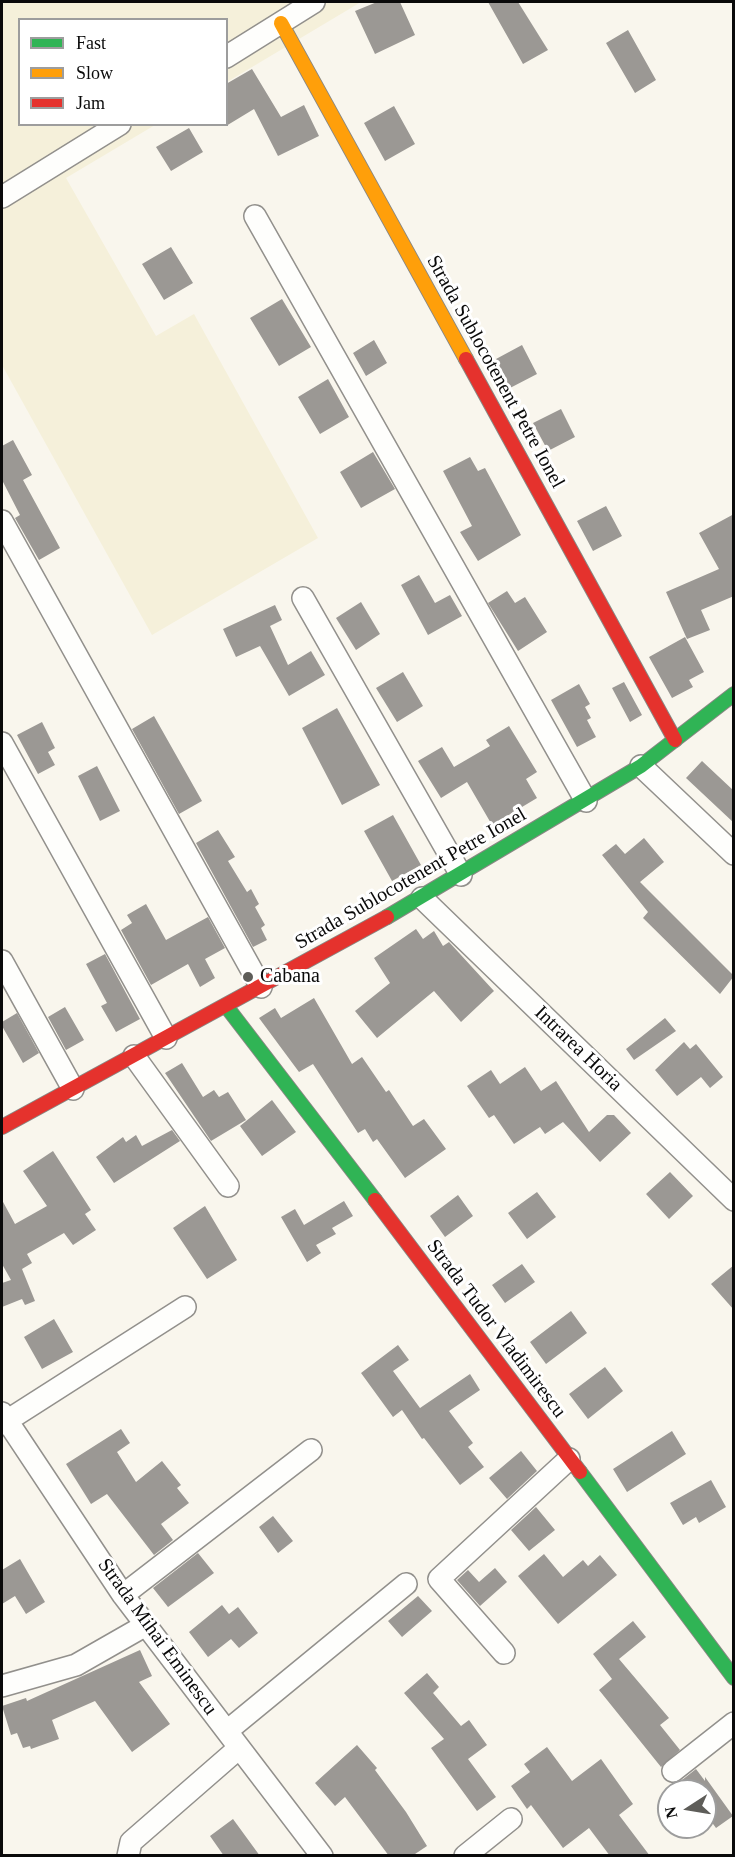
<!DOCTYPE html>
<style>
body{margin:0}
#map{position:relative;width:735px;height:1857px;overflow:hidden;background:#f9f6ed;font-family:Georgia,serif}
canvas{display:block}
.frame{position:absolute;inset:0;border:3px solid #0a0a0a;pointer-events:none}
.legend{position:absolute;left:18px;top:18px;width:210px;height:108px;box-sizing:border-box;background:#fff;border:2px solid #9d9d9d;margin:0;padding:8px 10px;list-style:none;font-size:18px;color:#0a0a0a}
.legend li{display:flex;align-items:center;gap:12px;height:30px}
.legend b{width:30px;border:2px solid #9d9d9d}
.north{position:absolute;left:657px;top:1779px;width:60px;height:60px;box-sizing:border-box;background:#fff;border:2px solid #9d9d9d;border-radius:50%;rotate:258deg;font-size:16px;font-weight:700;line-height:24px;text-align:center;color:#0a0a0a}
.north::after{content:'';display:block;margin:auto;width:21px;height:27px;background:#5e5d59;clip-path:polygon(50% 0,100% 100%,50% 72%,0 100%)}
</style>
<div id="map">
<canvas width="735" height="1857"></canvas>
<div class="frame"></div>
<ul class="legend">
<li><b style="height:8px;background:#30b455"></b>Fast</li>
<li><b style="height:8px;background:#ff9f0a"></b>Slow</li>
<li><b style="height:8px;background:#e5322d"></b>Jam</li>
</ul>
<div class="north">N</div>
</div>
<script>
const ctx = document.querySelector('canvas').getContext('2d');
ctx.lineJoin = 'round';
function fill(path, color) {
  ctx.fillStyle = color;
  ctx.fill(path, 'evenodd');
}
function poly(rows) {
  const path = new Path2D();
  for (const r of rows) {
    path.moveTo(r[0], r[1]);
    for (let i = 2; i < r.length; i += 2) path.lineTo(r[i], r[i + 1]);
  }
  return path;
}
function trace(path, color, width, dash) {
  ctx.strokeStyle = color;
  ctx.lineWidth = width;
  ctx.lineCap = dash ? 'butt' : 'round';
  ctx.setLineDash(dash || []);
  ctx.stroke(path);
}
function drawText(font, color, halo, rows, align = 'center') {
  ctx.font = font + ' Georgia,serif';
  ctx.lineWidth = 6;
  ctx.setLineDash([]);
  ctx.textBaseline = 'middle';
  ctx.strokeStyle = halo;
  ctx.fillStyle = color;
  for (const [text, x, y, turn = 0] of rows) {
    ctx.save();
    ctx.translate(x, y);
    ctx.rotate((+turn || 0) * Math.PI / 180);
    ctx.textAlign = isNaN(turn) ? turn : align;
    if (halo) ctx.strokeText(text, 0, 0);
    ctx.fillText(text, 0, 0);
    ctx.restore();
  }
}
const farmland = poly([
 [2,2,361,2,227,82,226,20,20,20,20,124,155,125,66,178,156,336,194,314,318,538,152,635,2,365]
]);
const building = poly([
 [377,2,400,2,415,35,375,54,355,11],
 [488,2,518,2,548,50,523,64],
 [628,30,656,80,635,93,606,43],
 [252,69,281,117,304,105,319,136,278,156,254,109,226,126,226,84],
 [394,106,415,144,385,161,364,123],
 [189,128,203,152,171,171,156,147],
 [171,247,193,283,164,300,142,264],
 [282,299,311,347,279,366,250,318],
 [374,340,387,363,366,376,353,353],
 [522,345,537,374,510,388,496,359],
 [328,379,349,417,320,434,298,397],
 [561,409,575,437,548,451,533,423],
 [13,440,32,475,23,480,60,548,39,560,15,518,20,515,2,480,2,446],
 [373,452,395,489,361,508,340,472],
 [470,457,478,471,485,468,521,535,478,561,460,532,472,526,443,471],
 [606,506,622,536,593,551,577,521],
 [734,514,734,596,701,610,710,630,687,639,666,592,719,569,699,533],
 [419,575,435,603,450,595,462,616,428,635,401,585],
 [507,591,515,603,525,597,547,632,518,651,488,603],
 [361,602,380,634,356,650,336,618],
 [275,605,282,620,270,626,288,665,311,651,325,675,289,696,260,646,236,657,223,629],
 [685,637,704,672,689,680,693,687,672,698,649,657],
 [403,672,423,706,397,722,376,688],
 [624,682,642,715,630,722,612,688],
 [579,684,590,704,585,707,591,718,587,720,596,737,577,747,551,700],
 [337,708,380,785,342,805,302,728],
 [154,716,202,801,179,814,132,729],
 [42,722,55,748,48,752,55,765,38,774,17,735],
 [509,726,537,772,526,779,537,798,492,825,467,782,441,798,418,761,442,747,454,767,490,746,486,740],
 [702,761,734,791,734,823,686,778],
 [97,766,120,811,100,821,78,776],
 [393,815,421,865,392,881,364,831],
 [218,830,235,857,228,861,247,892,251,889,259,904,255,907,265,925,261,928,267,940,253,947,196,843],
 [644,838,664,862,640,882,734,976,720,994,643,918,648,912,602,855,616,844,625,854],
 [146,904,166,940,208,917,225,948,205,959,215,978,200,987,188,964,151,985,121,930,132,923,127,915],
 [416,929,423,939,434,931,443,946,449,942,494,991,461,1022,434,991,377,1038,355,1011,390,983,374,958],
 [105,954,140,1019,116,1032,101,1006,107,1003,86,964],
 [314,998,352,1064,362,1057,386,1092,389,1090,413,1126,424,1119,446,1149,405,1178,377,1139,373,1142,365,1129,358,1133,313,1064,299,1072,259,1018,275,1008,281,1018],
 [65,1007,84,1040,66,1050,48,1017],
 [17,1013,39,1053,23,1063,2,1026,2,1022],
 [665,1018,676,1031,634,1060,626,1049],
 [684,1042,690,1049,696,1044,723,1077,710,1088,701,1077,677,1096,655,1070],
 [182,1063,203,1097,214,1090,219,1097,228,1092,246,1120,211,1141,165,1073],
 [525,1067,541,1091,556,1081,589,1132,607,1115,614,1115,631,1133,600,1162,563,1122,545,1134,540,1127,514,1144,494,1115,489,1118,467,1086,491,1070,500,1084],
 [272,1100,296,1132,262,1156,240,1126],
 [172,1130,180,1141,114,1183,96,1157,123,1137,126,1142,136,1135,142,1146],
 [53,1151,91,1210,85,1214,96,1230,73,1245,64,1233,27,1254,32,1263,22,1269,35,1301,25,1305,22,1299,2,1307,2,1283,11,1280,2,1264,2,1200,15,1224,47,1206,23,1171],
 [670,1172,693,1196,669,1219,646,1194],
 [537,1192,556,1217,527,1239,508,1213],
 [458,1195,473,1216,445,1237,430,1216],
 [344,1201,353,1216,332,1228,336,1234,316,1245,321,1253,307,1262,281,1217,295,1209,304,1225],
 [205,1206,237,1260,207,1279,173,1228],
 [522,1264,535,1282,505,1303,492,1285],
 [734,1265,734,1310,711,1284],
 [571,1311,587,1333,546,1364,530,1342],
 [54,1319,73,1352,42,1369,24,1337],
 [398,1345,409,1360,393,1371,420,1408,470,1374,480,1390,449,1411,473,1443,468,1447,484,1467,460,1485,424,1438,422,1439,402,1410,393,1417,361,1373],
 [605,1367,623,1391,588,1419,569,1394],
 [121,1429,130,1443,117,1452,136,1482,162,1461,181,1485,177,1488,189,1503,161,1524,173,1540,154,1555,107,1494,91,1504,66,1464],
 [672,1431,686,1454,627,1492,613,1469],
 [521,1451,537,1471,507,1499,489,1478],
 [711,1480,726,1507,699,1523,696,1517,683,1525,670,1503],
 [536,1507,555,1530,529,1551,511,1530],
 [273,1516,293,1541,278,1553,259,1527],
 [198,1553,214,1573,168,1607,153,1588],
 [544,1554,563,1577,583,1560,588,1566,600,1555,617,1575,558,1624,518,1576],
 [20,1559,45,1602,26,1614,15,1596,2,1604,2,1570],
 [495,1568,507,1582,480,1606,457,1580,468,1570,479,1582],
 [418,1596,432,1611,402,1637,388,1621],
 [222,1605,229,1614,238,1607,258,1633,239,1648,231,1639,208,1657,189,1632],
 [633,1621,646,1637,619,1659,669,1718,660,1725,680,1750,661,1767,599,1690,612,1679,593,1654],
 [140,1650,152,1676,139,1682,170,1724,132,1752,95,1701,52,1720,59,1739,31,1749,30,1746,23,1748,17,1733,11,1735,2,1706,26,1698,27,1701],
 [427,1673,439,1687,433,1693,461,1726,469,1720,487,1745,468,1759,496,1797,477,1811,431,1748,444,1739,404,1693],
 [357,1745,377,1768,375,1770,406,1812,427,1846,412,1856,389,1856,345,1797,335,1806,315,1783],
 [547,1747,572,1781,601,1759,633,1804,619,1815,650,1856,610,1856,589,1828,563,1848,531,1805,527,1809,511,1786,530,1772,524,1764],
 [696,1769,705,1781,705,1777,733,1816,716,1828,705,1813,705,1791,689,1791,682,1780],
 [233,1819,260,1856,224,1856,210,1836]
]);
const street = poly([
 [226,57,314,2],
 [2,197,120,124],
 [255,216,586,801],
 [2,521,261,987],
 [303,598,461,875],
 [2,743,166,1038],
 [641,766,734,854],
 [422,898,734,1200],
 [2,961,73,1089],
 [134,1056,228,1186],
 [2,1413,123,1595,322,1856],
 [2,1424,185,1307],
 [123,1595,311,1450],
 [504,1653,439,1579,569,1459],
 [2,1686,76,1665,146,1625],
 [227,1731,406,1584],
 [673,1771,734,1723],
 [128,1856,131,1842,239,1748],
 [465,1856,511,1819]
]);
const fast = poly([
 [387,917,641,766,734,694],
 [226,1006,375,1200],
 [580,1472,734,1678]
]);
const slow = poly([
 [281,23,466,359]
]);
const jam = poly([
 [466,359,675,740],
 [2,1127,387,917],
 [375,1200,580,1472]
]);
const markers = [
 [248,977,6,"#5e5d59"]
];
const streetNames = [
 ["Strada Sublocotenent Petre Ionel",495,372,61],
 ["Strada Sublocotenent Petre Ionel",411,879,-30],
 ["Intrarea Horia",578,1049,44],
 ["Strada Tudor Vladimirescu",496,1329,53],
 ["Strada Mihai Eminescu",157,1637,54]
];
const poiNames = [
 ["Cabana",260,977]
];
fill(farmland, '#f5f0da');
fill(building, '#9b9894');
trace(street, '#92908c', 24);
trace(fast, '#888783', 16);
trace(slow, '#888783', 16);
trace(jam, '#888783', 16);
trace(street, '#fefefc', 21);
trace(fast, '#30b455', 14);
trace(slow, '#ff9f0a', 14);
trace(jam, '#e5322d', 14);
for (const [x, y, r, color] of markers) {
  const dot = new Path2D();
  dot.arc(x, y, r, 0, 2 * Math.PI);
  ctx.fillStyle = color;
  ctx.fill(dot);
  trace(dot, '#fff', 2);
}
drawText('20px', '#0a0a0a', '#fff', streetNames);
drawText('20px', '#0a0a0a', '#fff', poiNames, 'left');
</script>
